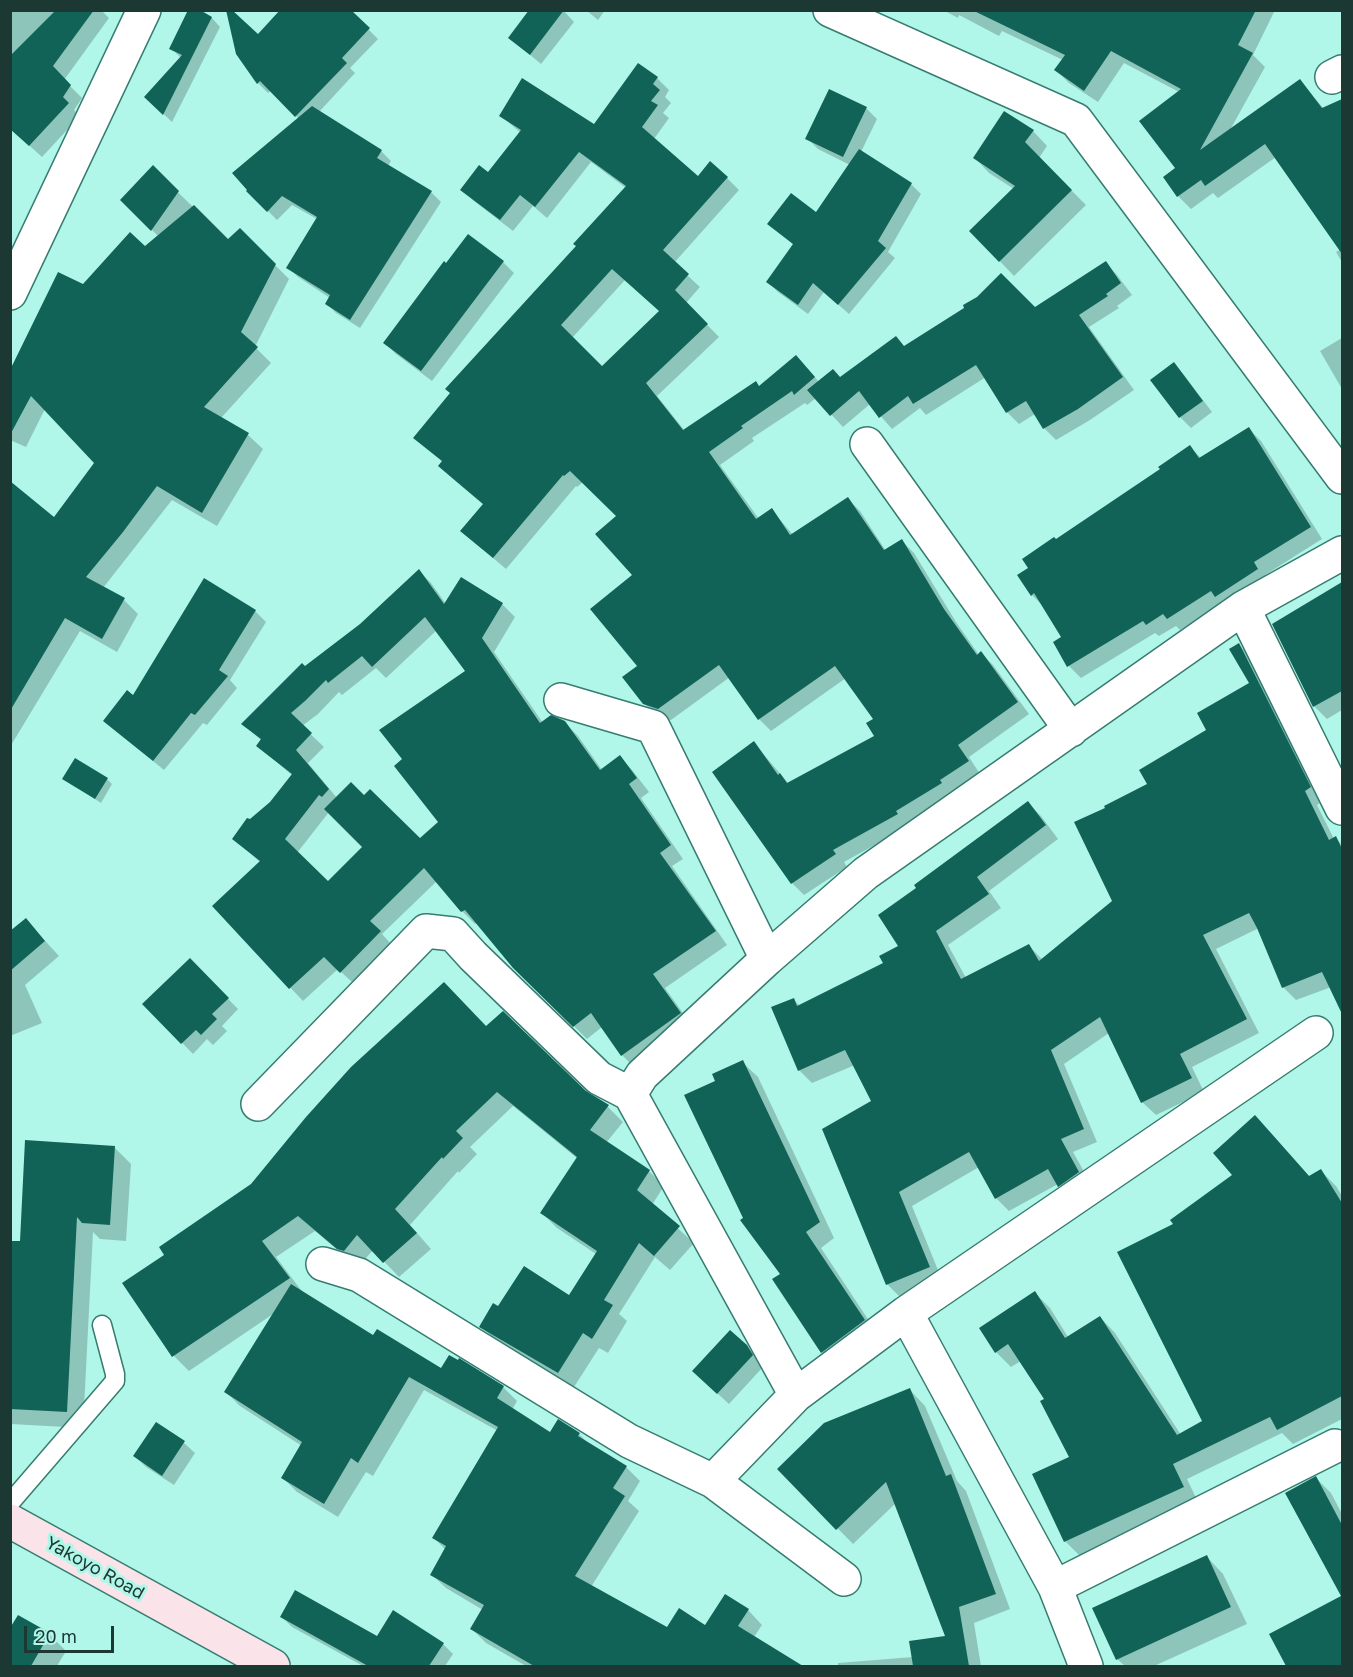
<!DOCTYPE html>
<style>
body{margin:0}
#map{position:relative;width:1353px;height:1677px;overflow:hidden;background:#b1f7e9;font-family:"Golos Text",sans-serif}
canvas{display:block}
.frame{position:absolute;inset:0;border:12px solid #1c3833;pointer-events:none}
.scale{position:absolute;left:24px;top:1626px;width:90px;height:27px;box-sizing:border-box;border:3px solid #1c3833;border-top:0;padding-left:8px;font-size:18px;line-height:21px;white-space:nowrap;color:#1c3833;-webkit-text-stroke:4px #b1f7e9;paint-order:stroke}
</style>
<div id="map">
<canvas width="1353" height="1677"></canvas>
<div class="frame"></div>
<div class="scale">20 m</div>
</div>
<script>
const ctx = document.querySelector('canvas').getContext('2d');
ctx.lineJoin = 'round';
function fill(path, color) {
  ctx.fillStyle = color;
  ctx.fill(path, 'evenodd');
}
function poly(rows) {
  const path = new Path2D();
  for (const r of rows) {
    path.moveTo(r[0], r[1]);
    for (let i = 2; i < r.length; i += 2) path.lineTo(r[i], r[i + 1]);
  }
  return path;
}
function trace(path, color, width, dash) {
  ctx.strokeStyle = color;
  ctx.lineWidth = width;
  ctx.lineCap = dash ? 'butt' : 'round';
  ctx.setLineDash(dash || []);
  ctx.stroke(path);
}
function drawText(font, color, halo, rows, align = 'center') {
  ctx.font = font + ' "Golos Text",sans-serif';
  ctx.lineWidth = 6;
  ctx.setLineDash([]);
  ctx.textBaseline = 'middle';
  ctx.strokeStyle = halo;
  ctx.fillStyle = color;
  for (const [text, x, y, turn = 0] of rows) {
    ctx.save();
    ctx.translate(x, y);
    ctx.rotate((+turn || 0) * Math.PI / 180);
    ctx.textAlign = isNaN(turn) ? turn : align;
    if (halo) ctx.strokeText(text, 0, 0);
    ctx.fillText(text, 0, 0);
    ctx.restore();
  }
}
const shadow = poly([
 [10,10,101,10,109,18,64,80,82,98,74,110,80,116,42,157,10,128],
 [196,10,212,18,220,27,172,122,154,105,181,58,171,48],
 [349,10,378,39,350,68,355,73,319,112,381,151,391,161,388,166,431,192,441,202,360,328,336,313,326,303,330,298,298,277,288,267,317,219,292,205,277,220,248,191,299,119,271,90,268,93,258,83,238,54,258,36],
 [563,10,574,22,541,64,510,38],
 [586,10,605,10,598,20],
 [943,10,1275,10,1253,55,1265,67,1230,130,1300,81,1324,109,1342,101,1342,262,1336,252,1341,249,1276,157,1218,198,1213,193,1191,209,1178,196,1179,92,1124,63,1098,102,1069,83,1056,70,1063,60,1002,31,999,36,959,15,958,18],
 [638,65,657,78,669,90,665,97,671,103,663,113,669,118,654,139,698,178,727,178,739,190,674,263,700,287,686,303,719,337,657,396,685,431,760,388,808,369,819,382,841,379,905,347,1035,309,1106,263,1117,275,1132,295,1117,306,1119,308,1089,327,1134,390,1090,420,1056,440,1044,428,1035,414,1019,424,1007,412,986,377,926,415,920,408,892,429,870,404,843,427,816,398,807,405,805,403,752,438,754,441,720,465,759,519,772,510,793,535,848,499,860,511,886,551,902,541,914,553,956,622,979,655,981,653,993,665,1029,714,969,757,980,774,951,793,953,795,907,824,909,826,844,862,847,867,804,895,792,883,714,772,754,743,789,784,876,737,875,719,846,678,771,731,759,719,730,677,671,720,656,716,644,703,639,667,634,575,618,516,583,482,577,487,576,486,506,569,474,542,484,505,452,478,440,466,443,462,415,438,626,188,591,162,547,218,533,206,513,231,474,201,462,190,488,174,521,133,501,116,594,126],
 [625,280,661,311,602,368,572,338],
 [866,108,877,119,861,152,911,184,921,194,888,252,895,258,849,314,824,292,808,314,778,292,768,282,794,245,769,224,816,214,850,165,818,149,807,138],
 [1033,131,1047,146,1039,158,1086,205,1014,276,971,231,1014,189,989,173,975,158],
 [153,168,228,241,240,230,289,279,255,347,271,363,221,418,248,435,263,449,217,526,172,500,103,588,124,600,138,614,117,652,80,631,10,747,10,483,54,519,96,462,45,409,26,447,10,440,10,368,12,365,14,366,83,286,145,248,158,236,122,200],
 [503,262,514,273,432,381,396,354,385,343],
 [1342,338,1342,389,1320,351],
 [1174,364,1184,375,1212,412,1191,428,1180,417,1152,380],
 [1249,429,1261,441,1322,539,1265,575,1269,581,1223,603,1180,630,1176,626,1159,636,1155,633,1081,678,1069,666,1063,638,1044,607,1032,595,1030,568,1056,541,1162,469,1190,447,1201,458],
 [419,571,431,583,446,604,461,579,502,604,515,617,494,652,543,723,564,722,578,736,602,770,620,757,632,770,649,792,641,798,683,859,672,866,727,945,665,988,693,1027,635,1068,622,1055,602,1027,587,1039,514,967,477,923,475,924,462,911,437,881,382,934,392,945,354,984,338,969,303,1001,214,907,260,862,234,839,250,821,271,803,293,776,258,746,262,741,243,724,304,668,361,625],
 [437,630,467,671,404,759,440,822,420,840,364,797,337,798,308,763,324,747,302,726,318,714,339,692,342,695,376,668,386,678],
 [329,812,364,847,328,883,297,853],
 [204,580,255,611,266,622,230,680,237,688,207,725,203,723,164,770,116,731,133,697],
 [1342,583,1342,710,1327,719,1314,706,1274,625],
 [1239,645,1252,658,1323,801,1317,805,1334,839,1336,838,1342,845,1342,992,1334,986,1296,1000,1283,987,1259,928,1216,949,1259,1033,1192,1067,1204,1092,1156,1115,1142,1102,1109,1033,1064,1064,1097,1142,1073,1152,1092,1186,1072,1199,1058,1184,1009,1211,996,1198,979,1167,912,1206,942,1280,900,1297,887,1284,873,1102,855,1065,812,1083,799,1070,794,1000,800,1006,885,964,1028,803,1041,816,1058,839,989,891,1001,908,948,945,966,978,1029,946,1043,960,1113,901,1107,809,1149,785,1208,730,1251,684],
 [64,779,107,779,112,784,101,803],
 [26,920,59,956,25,985,42,1023,10,1036,10,933],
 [190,960,238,1009,222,1026,227,1031,213,1045,207,1039,193,1054,144,1004],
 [486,1028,608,1107,623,1122,606,1143,649,1171,664,1186,652,1205,694,1243,670,1270,655,1257,619,1314,627,1321,608,1353,599,1348,574,1387,496,1341,481,1326,499,1308,570,1297,596,1254,557,1228,542,1213,578,1159,513,1106,470,1147,477,1154,459,1173,458,1171,410,1225,431,1249,399,1277,373,1250,360,1265,354,1264,315,1231,276,1257,304,1294,373,1337,442,1370,503,1387,517,1401,512,1410,551,1434,579,1434,589,1444,626,1467,640,1481,628,1501,639,1511,591,1587,667,1629,705,1627,748,1610,762,1625,754,1637,800,1666,526,1666,486,1643,472,1629,483,1610,446,1588,431,1574,446,1550,433,1537,498,1431,424,1390,373,1476,366,1472,338,1517,297,1492,283,1478,302,1446,240,1406,226,1392,276,1312,189,1371,174,1356,124,1284],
 [742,1062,758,1077,834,1238,821,1248,879,1336,837,1367,822,1352,782,1275,744,1218,717,1082],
 [1270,1132,1310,1177,1321,1171,1336,1186,1342,1196,1342,1419,1293,1444,1282,1433,1187,1479,1198,1502,1080,1556,1065,1541,1071,1457,1046,1399,1021,1361,1011,1367,996,1352,1035,1293,1050,1308,1068,1337,1100,1317,1115,1333,1181,1435,1204,1421,1175,1225,1234,1175],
 [114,1147,131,1164,126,1241,100,1239,93,1232,83,1428,11,1424,10,1242,21,1243],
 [746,1346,758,1358,763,1367,729,1404,705,1382],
 [910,1390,925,1406,957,1481,966,1491,1010,1609,974,1623,981,1666,838,1666,838,1663,913,1657,947,1637,896,1503,853,1544,779,1469],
 [156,1424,184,1443,195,1453,174,1485,146,1467,135,1456],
 [1316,1478,1331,1493,1342,1514,1342,1596,1287,1494],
 [1207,1557,1223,1574,1247,1624,1154,1666,1125,1666,1117,1659],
 [1342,1597,1342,1666,1288,1666,1271,1634],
 [282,1617,377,1638,443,1644,453,1654,445,1666,363,1666,292,1627],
 [10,1631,49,1634,66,1651,57,1666,10,1666]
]);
const building = poly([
 [56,10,94,10,53,66,71,85,63,97,69,103,29,146,10,129,10,56],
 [188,10,200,10,212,17,163,115,144,97,182,55,169,49],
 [226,10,232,10,258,34,280,10,351,10,370,28,342,58,347,63,295,117,260,81,257,84,236,54],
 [529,10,564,10,530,55,508,38],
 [972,10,1256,10,1238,45,1253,53,1200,150,1300,79,1322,108,1342,99,1342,254,1265,144,1205,186,1201,180,1177,197,1163,177,1175,168,1139,121,1181,89,1111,51,1084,91,1054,70,1065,55],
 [638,63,658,77,653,84,660,90,651,101,658,105,642,127,698,176,710,161,728,177,663,250,689,274,675,290,708,324,646,383,683,430,756,381,759,386,796,355,815,377,794,395,792,391,741,426,743,428,709,452,756,519,772,508,790,535,848,497,884,550,902,539,944,609,977,655,981,651,1018,702,958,745,969,761,940,780,942,783,896,811,898,814,833,850,836,854,791,884,712,772,754,741,778,775,780,773,787,783,874,736,866,723,873,719,835,666,758,720,719,665,658,709,643,704,622,677,637,666,590,609,632,575,595,534,616,516,570,471,564,476,563,475,493,558,460,531,483,504,438,466,442,461,413,438,450,393,445,389,576,246,573,244,626,186,579,152,535,207,520,195,500,220,460,190,479,165,488,172,521,130,499,116,522,78,594,124],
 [612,269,659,311,602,366,561,325],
 [829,89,867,107,843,157,805,139],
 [312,106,382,150,377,158,432,191,350,320,325,304,330,295,286,268,317,217,282,196,267,212,246,191,247,190,232,173],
 [1004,111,1034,130,1025,142,1072,190,999,262,969,231,1015,186,973,158],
 [859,149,912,183,878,241,886,248,838,305,813,283,798,305,766,282,793,244,767,224,791,193,816,212],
 [153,165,179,191,151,231,120,200],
 [194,205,228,239,240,228,276,264,241,332,258,347,204,407,249,433,202,513,157,486,123,532,86,577,125,598,102,639,65,618,10,711,10,481,54,517,94,463,31,396,10,435,10,370,58,272,83,284,130,232,145,246],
 [468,234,504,261,421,371,383,343,444,261,446,263],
 [1106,261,1121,283,1106,294,1108,296,1079,315,1123,377,1078,409,1043,429,1026,401,1006,413,976,365,913,404,908,396,879,418,859,391,830,416,807,390,833,369,840,377,896,336,904,346,964,308,963,305,977,297,1001,273,1035,307],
 [1174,362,1203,401,1179,418,1150,380],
 [1249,427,1311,527,1254,562,1258,569,1215,597,1211,591,1167,619,1163,614,1146,625,1143,621,1067,667,1053,642,1061,637,1034,593,1031,596,1017,575,1028,568,1022,559,1054,537,1056,539,1160,469,1158,467,1190,445,1199,458],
 [419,569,444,604,461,577,503,603,482,638,540,723,551,715,565,721,600,770,620,755,637,778,629,784,671,845,660,853,716,931,653,974,681,1013,621,1056,591,1013,573,1027,513,968,465,910,461,912,424,868,370,921,381,931,340,973,324,957,289,989,212,906,260,861,232,839,247,818,250,819,270,802,292,774,256,746,261,739,241,724,302,663,305,666,360,624],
 [425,617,465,671,379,730,402,759,394,766,438,822,420,838,370,789,364,795,351,782,324,809,362,847,328,881,285,839,319,795,322,797,329,789,296,750,312,733,291,713,305,701,326,680,328,683,362,656,372,667],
 [204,578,256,610,219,670,228,676,195,715,191,713,153,761,103,721,127,690,133,695],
 [1342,582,1342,691,1313,707,1272,624],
 [1239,643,1311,787,1305,791,1329,840,1336,836,1342,849,1342,1014,1322,972,1282,988,1257,928,1249,913,1203,935,1247,1019,1180,1054,1192,1078,1141,1103,1100,1017,1051,1050,1084,1129,1061,1139,1079,1172,1058,1187,1048,1169,995,1199,969,1152,899,1192,930,1267,886,1285,822,1129,871,1101,845,1050,798,1071,771,1007,794,998,797,1006,883,963,879,956,898,946,878,915,916,888,914,885,1028,801,1046,825,977,877,989,894,936,931,961,979,1029,944,1039,961,1112,901,1074,822,1105,808,1104,806,1147,784,1139,770,1206,730,1197,713,1249,683,1229,649],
 [75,758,108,778,95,799,62,779],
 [26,918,45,941,10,971,10,931],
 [190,958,229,998,212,1014,217,1019,201,1035,196,1030,181,1044,142,1004],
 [444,982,486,1026,503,1011,586,1091,609,1105,590,1130,650,1170,637,1190,680,1226,654,1256,639,1243,604,1300,613,1305,592,1339,583,1333,558,1373,479,1327,493,1303,498,1306,524,1266,569,1295,597,1251,540,1213,577,1157,497,1092,456,1131,463,1138,443,1159,442,1157,395,1209,417,1233,383,1263,357,1235,344,1251,337,1249,298,1216,262,1241,290,1278,172,1357,122,1283,164,1255,159,1247,251,1184,306,1117,351,1067],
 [743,1060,820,1222,806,1232,865,1320,821,1353,772,1279,780,1274,740,1220,743,1218,684,1095,715,1081,712,1074],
 [1255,1115,1309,1176,1321,1169,1342,1203,1342,1396,1277,1430,1270,1417,1173,1464,1184,1487,1064,1542,1032,1474,1069,1457,1040,1401,1044,1399,1008,1344,995,1353,979,1328,1035,1291,1065,1338,1100,1316,1177,1435,1202,1421,1117,1252,1173,1224,1170,1220,1232,1175,1213,1153],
 [25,1140,115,1146,110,1225,82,1223,77,1217,67,1412,10,1409,10,1241,20,1241],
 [291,1284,373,1335,377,1329,441,1368,449,1355,458,1360,459,1358,504,1386,497,1398,550,1432,558,1419,580,1433,578,1436,627,1466,613,1488,625,1496,575,1576,667,1627,679,1608,705,1625,725,1594,749,1609,738,1626,803,1666,534,1666,470,1629,484,1605,430,1575,446,1546,432,1538,498,1427,409,1377,358,1463,351,1458,324,1504,281,1478,302,1442,224,1392],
 [730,1330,747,1345,753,1355,717,1394,692,1371],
 [910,1388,946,1476,951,1474,996,1594,959,1607,969,1666,913,1666,909,1641,945,1636,886,1482,836,1530,777,1469,824,1423],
 [156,1422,185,1441,162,1476,133,1456],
 [1316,1476,1342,1525,1342,1666,1286,1666,1269,1634,1341,1596,1285,1493],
 [1207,1555,1231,1607,1116,1660,1092,1608],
 [295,1590,377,1636,393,1610,444,1643,429,1666,368,1666,280,1617],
 [18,1615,50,1633,31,1666,10,1666,10,1628]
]);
const lane = poly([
 [10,1503,115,1381,115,1374,102,1325]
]);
const street = poly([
 [830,10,1076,120,1342,477],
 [1332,77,1342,72],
 [10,293,144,10],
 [867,444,1071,730],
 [1243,608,1342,808],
 [561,700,653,727,767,959],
 [630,1094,642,1075,767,959,866,873,1243,608,1342,553],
 [258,1104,426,931,453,934,473,956,599,1078,630,1094,796,1395],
 [323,1264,359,1275,629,1441,713,1481,844,1579],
 [906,1313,1055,1587,1086,1666],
 [713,1481,796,1395,906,1313,1316,1033],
 [1055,1587,1335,1446]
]);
const secondary = poly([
 [10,1521,273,1666]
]);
const streetNames = [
 ["Yakoyo Road",95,1568,29]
];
fill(shadow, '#0003');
fill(building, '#116358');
trace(lane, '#367c70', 21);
trace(street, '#367c70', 36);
trace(secondary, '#367c70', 36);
trace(lane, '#fff', 18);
trace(street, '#fff', 33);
trace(secondary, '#fae4ea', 33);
drawText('18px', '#1c3833', '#b1f7e9', streetNames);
</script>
